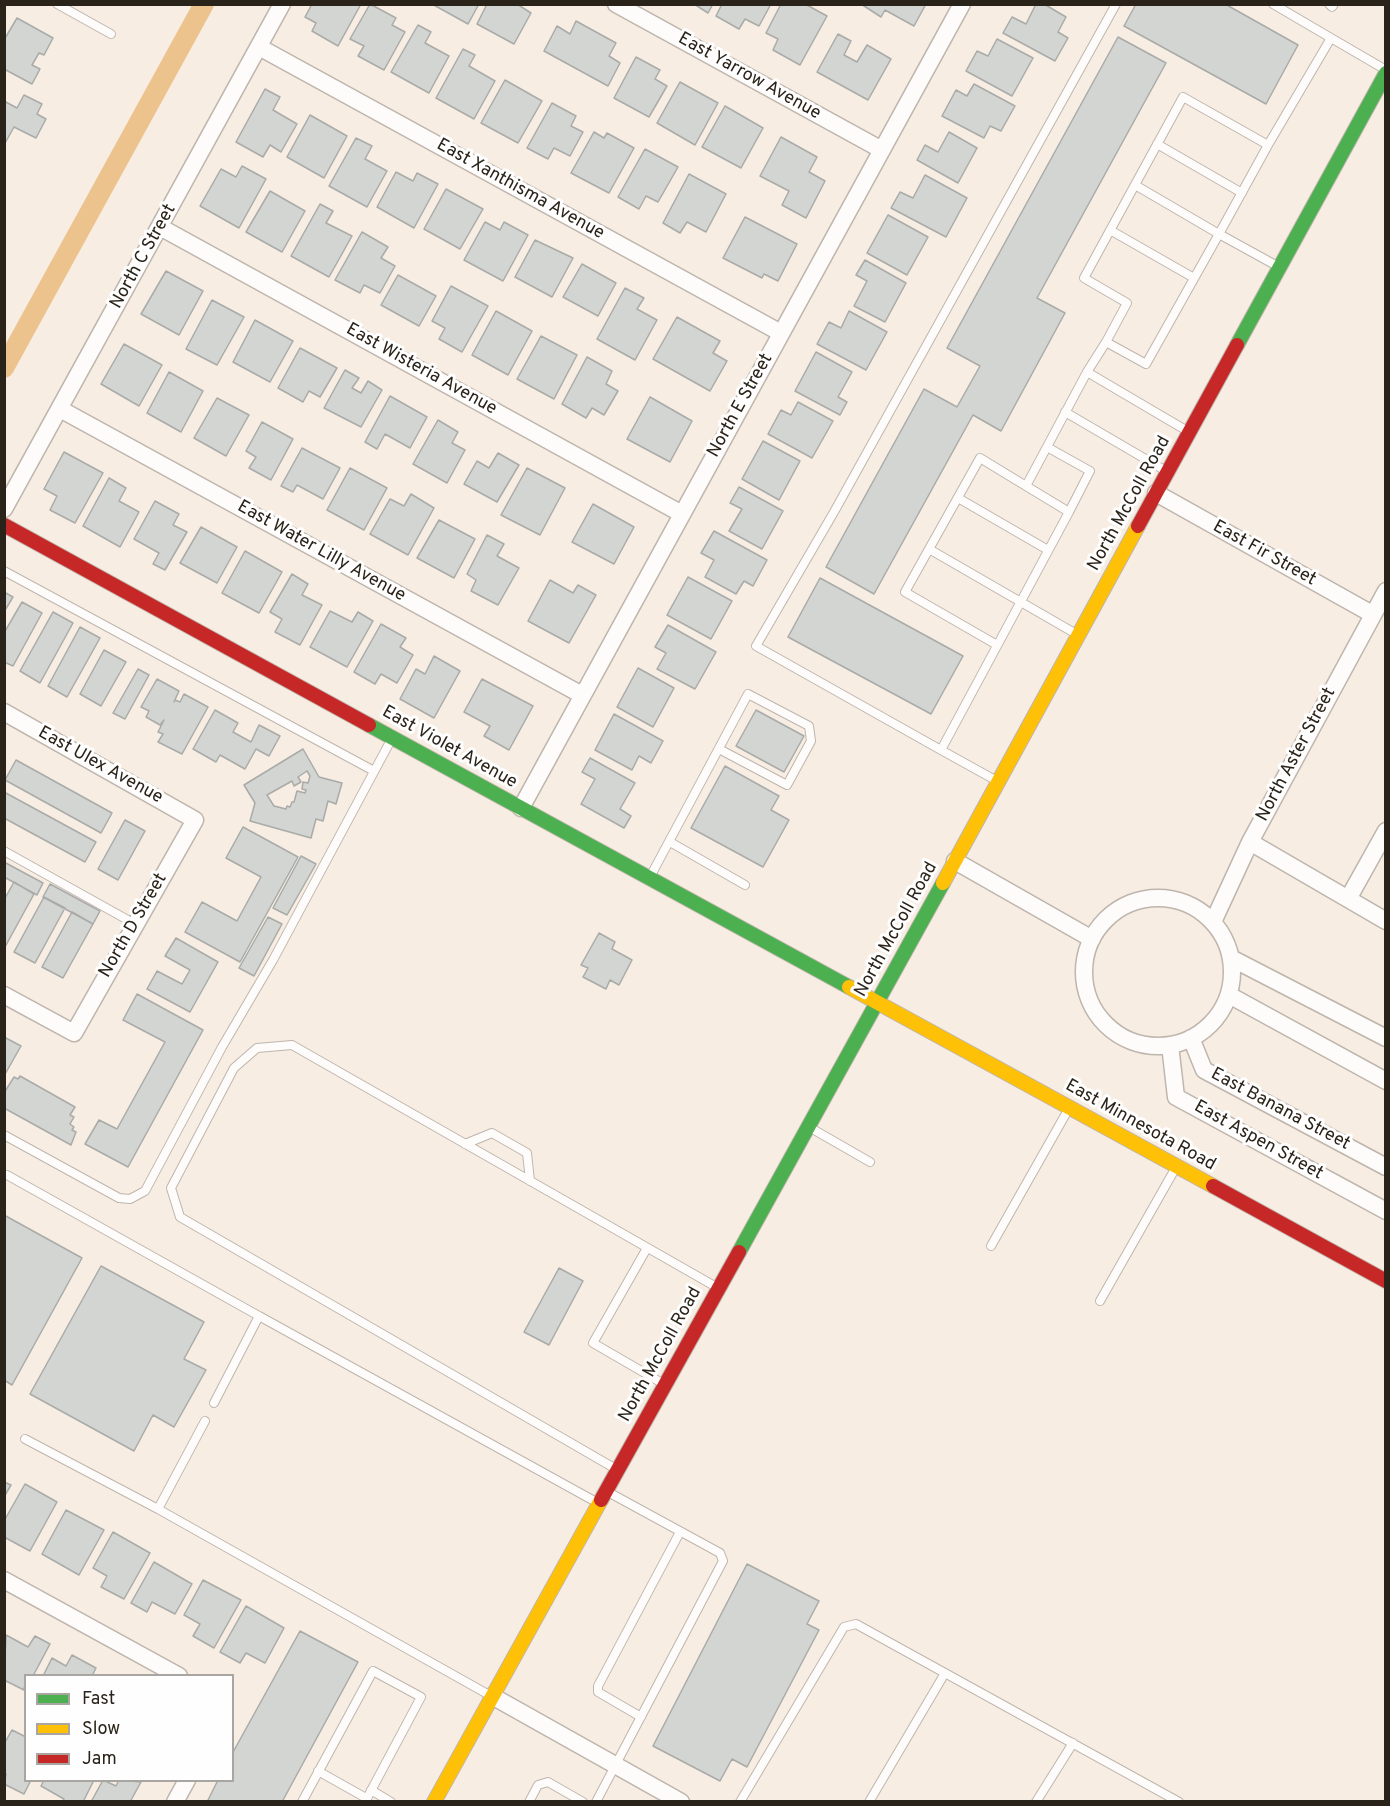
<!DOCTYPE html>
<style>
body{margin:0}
#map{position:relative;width:1390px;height:1806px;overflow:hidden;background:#f7ede2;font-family:Overpass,sans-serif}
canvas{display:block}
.frame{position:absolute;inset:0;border:6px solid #2a2319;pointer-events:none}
.legend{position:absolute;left:24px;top:1674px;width:210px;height:108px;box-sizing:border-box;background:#fefefe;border:2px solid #a9a6a2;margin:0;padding:8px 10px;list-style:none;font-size:18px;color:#2a2319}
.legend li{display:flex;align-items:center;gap:12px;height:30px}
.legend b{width:30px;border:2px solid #a9a6a2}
</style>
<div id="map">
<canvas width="1390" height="1806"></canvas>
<div class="frame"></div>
<ul class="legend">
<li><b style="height:8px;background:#4caf50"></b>Fast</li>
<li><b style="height:8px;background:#ffc107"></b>Slow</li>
<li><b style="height:8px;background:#c62828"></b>Jam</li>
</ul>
</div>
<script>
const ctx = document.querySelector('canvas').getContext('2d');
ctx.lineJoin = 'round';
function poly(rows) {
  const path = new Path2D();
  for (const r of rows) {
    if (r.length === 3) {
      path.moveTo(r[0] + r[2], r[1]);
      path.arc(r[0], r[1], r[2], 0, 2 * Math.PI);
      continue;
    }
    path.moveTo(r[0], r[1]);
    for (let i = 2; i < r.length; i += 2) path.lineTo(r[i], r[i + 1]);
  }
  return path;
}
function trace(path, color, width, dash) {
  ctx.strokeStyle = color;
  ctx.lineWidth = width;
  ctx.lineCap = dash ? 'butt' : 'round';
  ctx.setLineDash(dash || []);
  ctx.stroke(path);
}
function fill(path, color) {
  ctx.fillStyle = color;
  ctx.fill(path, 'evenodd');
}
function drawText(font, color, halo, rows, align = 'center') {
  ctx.font = font + ' Overpass,sans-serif';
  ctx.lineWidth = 6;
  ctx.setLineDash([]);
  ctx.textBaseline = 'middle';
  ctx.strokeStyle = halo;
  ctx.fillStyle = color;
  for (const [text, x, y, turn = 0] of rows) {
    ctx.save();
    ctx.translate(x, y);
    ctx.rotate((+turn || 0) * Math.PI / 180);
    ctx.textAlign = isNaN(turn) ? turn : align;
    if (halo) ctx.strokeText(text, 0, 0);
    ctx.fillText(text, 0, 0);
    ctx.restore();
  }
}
const canal = poly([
 [4,368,204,4]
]);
const building = poly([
 [312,4,361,4,338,46,312,31,316,23,305,17,312,4],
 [370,4,396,18,392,25,405,32,384,70,358,56,364,46,350,39,370,4],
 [432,4,479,4,468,24,432,4],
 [487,4,517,4,531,13,514,44,477,24,487,4],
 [694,4,713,4,708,13,694,4],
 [722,4,771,4,759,26,745,19,739,29,716,16,722,4],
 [781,4,805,4,827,16,800,65,773,50,778,39,766,33,781,4],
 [861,4,926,4,914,26,885,10,881,17,861,4],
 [1036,4,1044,4,1066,17,1058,32,1068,38,1055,61,1003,33,1012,17,1026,24,1036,4],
 [1136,4,1225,4,1298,45,1266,104,1124,26,1136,4],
 [17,18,53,38,44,55,39,53,32,65,40,69,32,84,4,69,4,40,17,18],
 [576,21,616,43,609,56,620,63,608,86,544,51,557,26,570,34,576,21],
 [418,25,431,32,425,43,449,56,429,93,391,72,418,25],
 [838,34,851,41,844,55,857,62,867,45,891,59,868,100,817,72,838,34],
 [1118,37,1166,63,1037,298,1065,313,1001,431,973,415,874,594,826,567,924,389,957,407,980,366,947,348,1118,37],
 [997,39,1033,58,1012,96,966,71,977,51,988,56,997,39],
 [463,49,475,55,469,66,495,81,474,119,436,98,463,49],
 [636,57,660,70,655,79,667,86,649,117,614,98,636,57],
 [505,80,542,101,518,143,481,123,505,80],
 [680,82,718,103,695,145,657,123,680,82],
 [974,84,1015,106,1001,131,990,126,984,138,942,116,956,90,967,96,974,84],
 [265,89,280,97,273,110,297,124,281,152,270,145,263,157,236,142,265,89],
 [24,95,42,104,37,114,46,119,36,138,14,127,4,145,4,101,17,108,24,95],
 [552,103,576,116,571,126,583,132,570,156,554,148,548,159,527,148,552,103],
 [725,106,763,128,741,168,702,147,725,106],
 [310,115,347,136,324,178,287,157,310,115],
 [594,132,604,138,607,133,634,148,609,193,571,173,594,132],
 [949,132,977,148,958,183,917,160,925,145,938,152,949,132],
 [781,137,817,157,809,172,825,181,806,218,782,205,789,191,760,176,781,137],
 [356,138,372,146,365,159,387,171,367,207,329,186,356,138],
 [645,149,678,167,658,202,646,196,639,209,618,197,645,149],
 [242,166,266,179,239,228,200,206,221,169,236,177,242,166],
 [396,172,413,181,417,173,438,184,414,228,377,207,396,172],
 [689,174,726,194,706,232,687,222,680,233,663,223,689,174],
 [925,175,967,198,946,237,891,208,900,192,913,198,925,175],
 [446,189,483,209,460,249,424,229,446,189],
 [270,191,305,211,282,252,246,232,270,191],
 [320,204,333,211,326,223,352,236,329,277,291,256,320,204],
 [888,215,928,237,907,275,867,253,888,215],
 [745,217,797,244,778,281,764,274,762,278,723,258,745,217],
 [485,222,500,230,504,222,528,235,503,281,464,260,485,222],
 [362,232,388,247,381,258,395,266,380,293,364,285,360,293,335,280,362,232],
 [535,240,573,258,552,297,515,277,535,240],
 [865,260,906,283,885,322,854,306,867,281,856,275,865,260],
 [582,264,616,283,598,316,563,297,582,264],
 [166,271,203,291,179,335,141,314,166,271],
 [398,275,436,296,419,326,381,305,398,275],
 [451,286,488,306,462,352,439,339,445,328,432,321,451,286],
 [625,288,644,298,637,309,657,320,635,360,597,339,625,288],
 [212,300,244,317,217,365,186,349,212,300],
 [496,311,532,331,508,375,472,355,496,311],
 [849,311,887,332,866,370,817,344,829,322,841,328,849,311],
 [677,317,720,341,713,353,727,361,710,391,653,359,677,317],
 [255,320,293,341,270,382,233,362,255,320],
 [541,336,577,355,554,399,517,379,541,336],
 [124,344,162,365,139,406,101,384,124,344],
 [300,348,337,368,320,397,309,391,303,402,278,388,300,348],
 [816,352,852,372,838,397,847,402,840,415,795,391,816,352],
 [587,357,612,371,606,384,618,391,604,415,592,408,586,418,562,404,587,357],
 [345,370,359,378,352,388,361,393,368,381,382,390,361,427,324,408,345,370],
 [169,372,203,391,181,432,147,413,169,372],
 [390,396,427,417,410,448,385,434,377,449,365,442,390,396],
 [650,397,692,421,670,462,627,439,650,397],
 [217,398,249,415,226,456,194,438,217,398],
 [798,402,833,421,812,458,768,434,781,410,791,415,798,402],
 [438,420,458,432,452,443,465,450,447,483,413,464,438,420],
 [262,422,293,439,271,480,249,468,256,457,246,451,262,422],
 [763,441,800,461,779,500,742,479,763,441],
 [302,448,340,468,323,499,297,485,293,492,281,486,302,448],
 [64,452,103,473,75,523,50,510,57,496,44,489,64,452],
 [498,453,519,465,497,502,464,484,477,461,489,468,498,453],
 [350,468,387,488,364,530,327,510,350,468],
 [527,468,565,488,540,535,501,515,527,468],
 [109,478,126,488,119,501,139,512,120,547,83,526,109,478],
 [739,487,783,511,762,549,729,531,742,509,730,503,739,487],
 [411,494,434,508,408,555,370,534,390,499,404,506,411,494],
 [155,501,179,514,173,525,187,532,165,570,153,564,159,553,134,539,155,501],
 [593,504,634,527,614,564,572,542,593,504],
 [439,520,475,539,454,578,417,558,439,520],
 [201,527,237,547,217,583,180,563,201,527],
 [714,531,767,560,753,586,744,581,736,594,705,577,714,560,701,553,714,531],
 [487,535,504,544,497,556,519,568,498,605,471,591,476,580,467,574,487,535],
 [245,551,282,572,259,613,222,593,245,551],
 [292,574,308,584,302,595,322,605,300,645,275,632,282,619,270,612,292,574],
 [688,577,732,601,711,639,667,615,688,577],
 [820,578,963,656,931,714,788,637,820,578],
 [550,580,573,593,578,585,596,595,569,643,528,621,550,580],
 [4,592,13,597,4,612,4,592],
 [22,602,42,613,13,666,4,662,4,633,22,602],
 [330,611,352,622,358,612,373,621,347,667,310,647,330,611],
 [53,612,73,623,40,683,20,671,53,612],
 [381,624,406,638,400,647,413,655,397,683,381,674,375,684,354,672,381,624],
 [668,625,716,652,695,689,657,669,666,653,655,647,668,625],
 [80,627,100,638,67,697,48,686,80,627],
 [104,650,126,662,101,706,80,694,104,650],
 [434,656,460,671,434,718,400,699,416,669,425,674,434,656],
 [638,668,674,688,653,727,617,707,638,668],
 [138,669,149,675,125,719,113,713,138,669],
 [157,679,179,691,174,702,175,700,180,702,184,694,208,707,182,754,158,742,163,734,158,732,164,720,160,725,146,717,149,711,141,707,157,679],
 [482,679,533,706,509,750,484,736,490,726,464,712,482,679],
 [215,710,238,723,233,732,251,742,259,725,280,736,269,756,256,749,245,769,220,755,216,762,193,749,215,710],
 [756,710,804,736,784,772,736,746,756,710],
 [614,714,663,741,651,763,639,756,632,770,595,750,614,714],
 [303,749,319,777,342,783,336,804,328,801,323,821,316,819,311,838,250,821,255,803,244,785,303,749],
 [307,771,310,776,308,783,303,782,302,789,306,790,305,793,297,791,294,802,292,802,290,807,287,806,286,809,274,806,267,795,292,781,294,786,301,782,298,777,307,771],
 [590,758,635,783,620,809,631,816,624,828,581,804,595,779,582,772,590,758],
 [16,760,112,813,101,833,5,780,16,760],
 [725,766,779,796,771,810,789,820,763,867,691,828,725,766],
 [4,792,96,842,85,862,4,818,4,792],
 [125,820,145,831,118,880,98,869,125,820],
 [243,827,298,857,240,962,185,932,202,902,237,921,261,877,226,858,243,827],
 [301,856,316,864,287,915,273,908,301,856],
 [4,862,43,883,37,895,4,877,4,862],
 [14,882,34,894,5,947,4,900,14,882],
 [50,884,100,911,93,924,43,897,50,884],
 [44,897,65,908,35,963,14,952,44,897],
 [72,912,93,924,63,978,42,967,72,912],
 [268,917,282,924,254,976,239,968,268,917],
 [599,933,615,942,612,949,632,960,619,985,610,980,606,989,583,977,588,968,581,965,599,933],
 [176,938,218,962,190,1012,147,989,157,971,182,984,190,970,165,956,176,938],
 [137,994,203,1030,128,1167,85,1144,99,1120,117,1129,165,1042,123,1020,137,994],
 [4,1037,21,1046,4,1076,4,1037],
 [20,1076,75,1107,70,1115,74,1117,70,1124,74,1127,72,1130,76,1132,71,1145,4,1108,4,1093,14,1077,18,1079,20,1076],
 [4,1215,82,1258,12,1385,4,1380,4,1215],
 [101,1266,204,1322,184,1359,206,1370,174,1427,153,1415,134,1451,30,1394,101,1266],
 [559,1268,583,1281,549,1345,524,1332,559,1268],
 [4,1482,11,1485,4,1497,4,1482],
 [25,1484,57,1502,30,1551,4,1537,4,1521,25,1484],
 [66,1510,104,1530,79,1575,42,1554,66,1510],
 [113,1532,150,1553,124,1599,101,1587,107,1576,93,1568,113,1532],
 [154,1562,192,1584,175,1614,152,1602,147,1612,131,1603,154,1562],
 [747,1564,819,1601,807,1624,819,1630,747,1767,732,1759,720,1781,653,1746,747,1564],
 [203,1580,241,1600,214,1648,193,1636,200,1624,184,1615,203,1580],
 [246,1606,284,1628,265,1663,246,1653,240,1663,220,1652,246,1606],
 [300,1631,358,1662,282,1802,207,1802,218,1780,232,1780,232,1754,300,1631],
 [6,1635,28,1647,35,1636,50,1644,33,1676,26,1676,24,1690,4,1680,6,1635],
 [72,1655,96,1668,92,1676,43,1676,52,1658,66,1666,72,1655],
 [12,1730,26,1737,26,1780,31,1780,24,1794,4,1784,6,1774,4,1773,4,1744,12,1730],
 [44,1780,94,1780,83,1802,62,1802,64,1799,41,1786,44,1780],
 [103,1780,116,1786,119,1780,141,1782,130,1802,91,1802,103,1780]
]);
const lane = poly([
 [57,4,111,34],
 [1273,4,1331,38],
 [1329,4,1332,7,1334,4],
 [1157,144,1242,193],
 [1135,185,1219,234,1268,145],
 [1110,230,1194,278],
 [1106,342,1127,303,1084,278,1183,97,1268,145,1331,38,1386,70],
 [1087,372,1189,432],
 [1065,412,1166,471],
 [1047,447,1090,471,1069,512],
 [958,498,1048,550],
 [929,549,905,592,997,645],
 [4,571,374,771],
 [1078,635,929,549,980,458,1026,486,1087,372,1106,342,1146,364,1219,234,1279,267],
 [941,750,756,646,834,512,1116,4],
 [997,781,941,750,1069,512,1026,486],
 [670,842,745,885],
 [4,851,135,924],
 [650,877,748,694,809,726,811,741,787,785,719,749],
 [809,1127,870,1162],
 [4,1135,119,1198,130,1199,145,1191,222,1047,273,960,391,740],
 [465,1144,492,1133,527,1153,530,1181],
 [7,1175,259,1316],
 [991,1246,1068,1110],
 [647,1248,593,1343,662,1383],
 [1100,1301,1175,1169],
 [214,1403,259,1316,598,1503],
 [205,1421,158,1509,491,1696],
 [25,1439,158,1509],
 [616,1469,180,1217,171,1188,234,1068,257,1048,292,1045,718,1288],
 [641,1717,598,1692,598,1686,680,1532],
 [318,1771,366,1798],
 [371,1790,391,1802],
 [302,1802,373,1671,421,1697,365,1802],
 [529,1802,538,1785,548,1782,583,1802],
 [596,1802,723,1561,720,1553,608,1492],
 [740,1802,844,1627,856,1624,1179,1802],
 [869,1802,945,1673],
 [1036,1802,1073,1743]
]);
const street = poly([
 [616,4,882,150],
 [259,47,781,333],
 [160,227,682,514],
 [60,409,582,695],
 [1156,493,1372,614],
 [4,509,282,4],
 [4,712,195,820,74,1033,4,995],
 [521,808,962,4],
 [1250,842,1386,921],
 [955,861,1092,939],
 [1158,972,74],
 [1348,899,1386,831],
 [1213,922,1250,842,1386,591],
 [1231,958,1386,1038],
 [1229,995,1386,1081],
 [1191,1038,1204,1070,1386,1167],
 [1170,1045,1176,1097,1386,1211],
 [4,1580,179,1676],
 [492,1696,681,1802],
 [175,1802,187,1780]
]);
const fast = poly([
 [1237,345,1386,73],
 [369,725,849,987],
 [739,1252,943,883]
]);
const slow = poly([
 [943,883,1138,526],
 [849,987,1213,1186],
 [434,1802,601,1500]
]);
const jam = poly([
 [4,525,369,725],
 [1138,526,1237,345],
 [1213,1186,1386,1281],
 [601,1500,739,1252]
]);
const streetNames = [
 ["East Yarrow Avenue",749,77,29],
 ["East Xanthisma Avenue",520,190,29],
 ["North C Street",144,257,-61],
 ["East Wisteria Avenue",421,370,29],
 ["North E Street",741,406,-61],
 ["North McColl Road",1130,504,-61],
 ["East Water Lilly Avenue",321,552,29],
 ["East Fir Street",1264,554,29],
 ["East Violet Avenue",449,748,29],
 ["North Aster Street",1297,755,-62],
 ["East Ulex Avenue",100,766,29],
 ["North D Street",134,926,-60],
 ["North McColl Road",897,930,-61],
 ["East Banana Street",1280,1110,28],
 ["East Minnesota Road",1140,1126,29],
 ["East Aspen Street",1258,1141,29],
 ["North McColl Road",661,1355,-61]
];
trace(canal, '#ecc28d', 20);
fill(building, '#d3d5d3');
trace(building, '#a9aba8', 1.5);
trace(lane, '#beb5ad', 10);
trace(street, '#beb5ad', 19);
trace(fast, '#beb5ad', 16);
trace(slow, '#beb5ad', 16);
trace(jam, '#beb5ad', 16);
trace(lane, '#fefcfb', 8);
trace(street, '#fefcfb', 16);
trace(fast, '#4caf50', 14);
trace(slow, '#ffc107', 14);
trace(jam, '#c62828', 14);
drawText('18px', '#2a2319', '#fefefe', streetNames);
</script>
